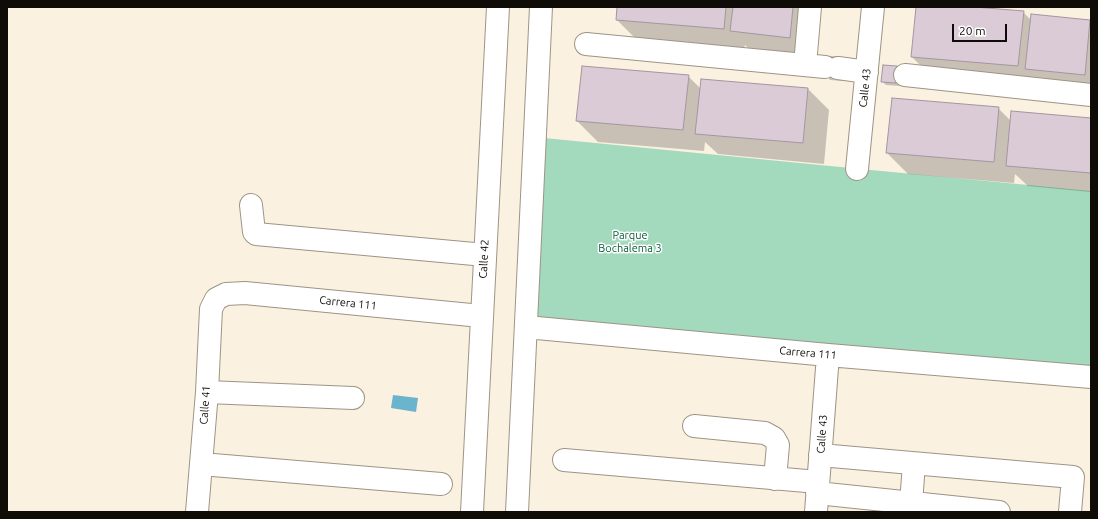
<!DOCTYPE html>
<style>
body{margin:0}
#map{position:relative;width:1098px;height:519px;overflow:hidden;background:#fbf1e1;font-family:Ubuntu,sans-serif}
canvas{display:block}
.frame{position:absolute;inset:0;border:8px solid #0f0c07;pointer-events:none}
.scale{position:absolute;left:952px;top:24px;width:55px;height:18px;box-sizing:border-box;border:2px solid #0f0c07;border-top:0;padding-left:5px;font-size:12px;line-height:14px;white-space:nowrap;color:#0f0c07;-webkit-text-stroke:3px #fff;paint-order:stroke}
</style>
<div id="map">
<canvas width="1098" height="519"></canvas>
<div class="frame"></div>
<div class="scale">20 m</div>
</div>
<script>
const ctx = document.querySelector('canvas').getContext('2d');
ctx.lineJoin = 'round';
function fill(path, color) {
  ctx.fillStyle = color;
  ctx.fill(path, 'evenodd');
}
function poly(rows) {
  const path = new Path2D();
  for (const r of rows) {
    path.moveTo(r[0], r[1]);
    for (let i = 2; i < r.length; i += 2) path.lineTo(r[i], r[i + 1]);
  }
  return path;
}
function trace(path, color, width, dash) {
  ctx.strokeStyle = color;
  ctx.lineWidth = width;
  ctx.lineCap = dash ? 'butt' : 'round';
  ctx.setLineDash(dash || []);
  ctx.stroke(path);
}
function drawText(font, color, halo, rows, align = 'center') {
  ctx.font = font + ' Ubuntu,sans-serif';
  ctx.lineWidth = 3;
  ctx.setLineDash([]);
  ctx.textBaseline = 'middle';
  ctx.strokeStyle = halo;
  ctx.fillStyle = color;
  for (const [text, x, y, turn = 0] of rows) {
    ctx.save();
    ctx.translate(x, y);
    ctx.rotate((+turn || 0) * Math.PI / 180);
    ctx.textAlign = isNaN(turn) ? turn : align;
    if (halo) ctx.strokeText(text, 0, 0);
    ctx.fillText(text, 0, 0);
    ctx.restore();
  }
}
const green = poly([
 [534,137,871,170,1091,191,1091,377,526,327]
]);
const water = poly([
 [393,395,418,398,416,412,391,408]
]);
const shadow = poly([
 [618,7,816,7,811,58,752,52,745,45,744,49,638,41,617,20],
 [917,7,962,7,1023,12,1031,20,1032,15,1090,21,1091,94,933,78,912,57],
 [827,56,838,56,843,60,842,81,830,80,826,76],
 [897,67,901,71,900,86,886,85,882,81],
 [688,76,701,89,702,80,808,89,829,110,824,164,718,154,705,142,704,151,598,142,577,121],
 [998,108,1011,121,1091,119,1091,192,1028,186,1015,174,1014,183,908,174,887,153]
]);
const building = poly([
 [617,7,726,7,724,29,616,20,617,7],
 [733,7,793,7,790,38,730,31,733,7],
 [916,7,974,7,1024,11,1018,66,911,57,916,7],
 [1031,14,1090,20,1085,75,1025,69,1031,14],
 [883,65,897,66,896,83,881,82,883,65],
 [582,66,689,75,683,130,576,121,582,66],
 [701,79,808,88,803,143,695,134,701,79],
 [892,98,999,107,994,162,886,153,892,98],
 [1011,111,1091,118,1091,173,1006,166,1011,111]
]);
const minor = poly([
 [586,44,825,67],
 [805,65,810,7],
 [838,68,867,72],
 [905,75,1091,95],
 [857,169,873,7],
 [251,205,254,232,256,234,485,255],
 [526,327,828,355,1091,377],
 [207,392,353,398],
 [694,426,765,433,774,438,778,445,775,479],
 [820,455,1073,477,1070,512],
 [564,460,818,482],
 [201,464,441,484],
 [817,493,999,512],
 [911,503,914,464],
 [197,512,207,392,211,309,216,299,226,294,245,293,481,316],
 [472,512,498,7],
 [517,512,541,7],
 [816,512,828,355]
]);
const streetNames = [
 ["Calle 43",865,88,-84],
 ["Calle 42",484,259,-87],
 ["Carrera 111",348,303,6],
 ["Carrera 111",808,353,5],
 ["Calle 41",205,405,-86],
 ["Calle 43",822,434,-86]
];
const parkNames = [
 ["Parque",630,235],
 ["Bochalema 3",630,248]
];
fill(green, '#a3d9bc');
fill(water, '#6bb4cd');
fill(shadow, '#0003');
fill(building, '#dacbd7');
trace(building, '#a395a0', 1);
trace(minor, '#9d9485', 24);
trace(minor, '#fff', 22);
drawText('11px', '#0f0c07', '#fff', streetNames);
drawText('11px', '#075a3b', '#fff', parkNames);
</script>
